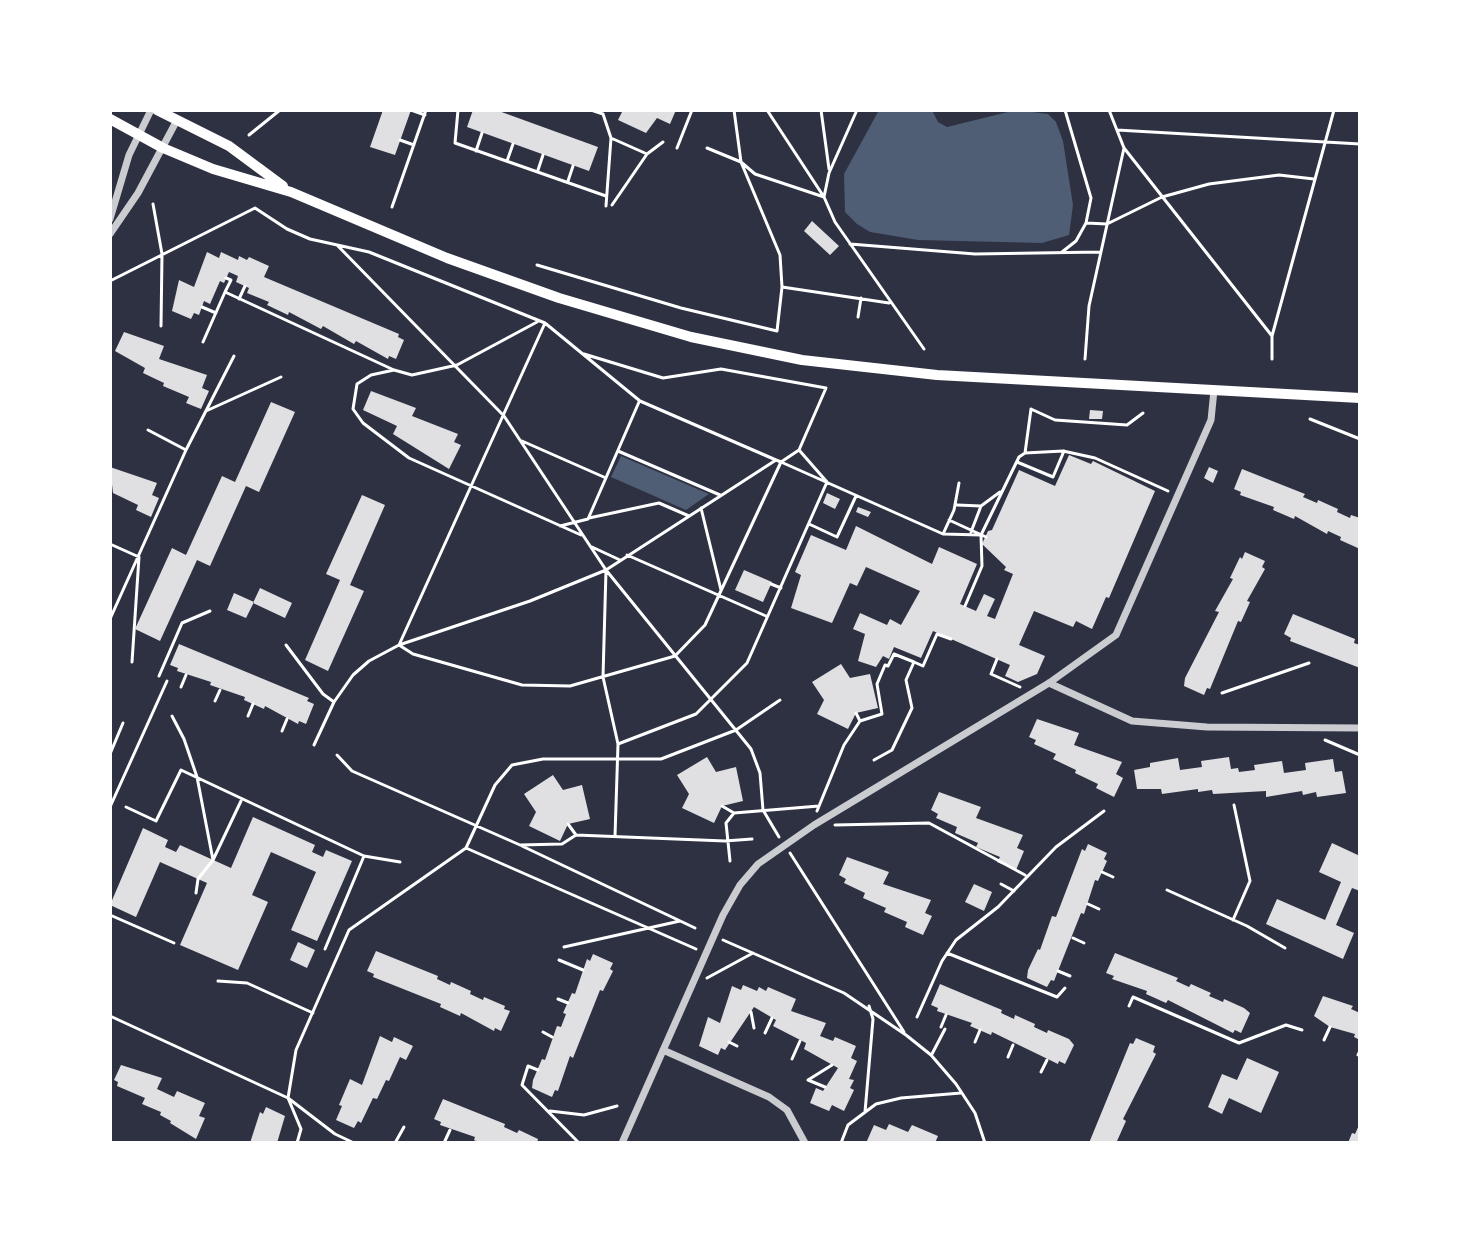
<!DOCTYPE html>
<style>
body{margin:0}
#map{position:relative;width:1470px;height:1253px;overflow:hidden;background:#2d3142;font-family:"Titillium Web",sans-serif}
canvas{display:block}
.frame{position:absolute;inset:0;border:112px solid #fff;pointer-events:none}
</style>
<div id="map">
<canvas width="1470" height="1253"></canvas>
<div class="frame"></div>
</div>
<script>
const ctx = document.querySelector('canvas').getContext('2d');
ctx.lineJoin = 'round';
function fill(path, color) {
  ctx.fillStyle = color;
  ctx.fill(path, 'evenodd');
}
function poly(rows) {
  const path = new Path2D();
  for (const r of rows) {
    path.moveTo(r[0], r[1]);
    for (let i = 2; i < r.length; i += 2) path.lineTo(r[i], r[i + 1]);
  }
  return path;
}
function trace(path, color, width, dash) {
  ctx.strokeStyle = color;
  ctx.lineWidth = width;
  ctx.lineCap = dash ? 'butt' : 'round';
  ctx.setLineDash(dash || []);
  ctx.stroke(path);
}
const water = poly([
 [879,110,932,110,938,122,947,127,1016,110,1048,114,1056,122,1063,141,1073,205,1069,235,1042,243,918,240,870,232,857,224,845,212,844,174],
 [621,456,709,494,686,510,611,477]
]);
const building = poly([
 [383,110,411,110,395,155,370,147],
 [473,110,496,110,598,147,589,171,467,127],
 [623,110,676,110,670,124,657,118,646,133,618,120],
 [812,221,839,246,830,255,804,231],
 [207,252,219,258,221,252,238,260,239,256,247,260,249,257,269,266,264,277,399,334,398,337,404,340,396,359,389,356,388,359,356,341,354,344,323,326,321,329,289,312,288,315,267,305,269,302,247,293,249,288,236,282,238,276,229,272,224,283,220,281,210,304,204,301,199,315,194,313,191,319,172,311,179,280,194,287],
 [124,332,164,346,159,359,207,375,202,388,209,391,201,409,186,403,189,397,163,386,164,383,143,373,145,368,115,351],
 [371,391,416,408,412,416,458,434,454,442,461,445,449,469,393,434,397,426,363,410],
 [271,402,295,412,259,492,246,486,210,566,197,560,160,641,135,629,172,548,186,555,222,476,235,482],
 [1090,410,1103,411,1102,419,1089,419],
 [1069,455,1091,464,1093,461,1155,491,1109,598,1106,597,1092,629,1076,621,1073,627,1034,611,1019,645,1045,656,1037,674,1018,682,1005,676,1010,665,933,631,921,658,894,647,889,659,883,656,876,667,858,661,865,634,853,629,860,613,887,625,890,619,901,625,920,591,866,567,857,586,850,583,832,623,791,608,801,575,795,572,811,535,846,550,856,526,932,564,939,547,977,564,960,604,976,611,984,594,995,599,987,616,995,619,1013,574,1004,570,1006,567,982,544,988,531,992,530,1019,470,1055,486],
 [110,467,157,483,152,495,159,498,151,517,136,510,138,505,113,493],
 [1209,467,1218,471,1213,483,1204,478],
 [1242,469,1305,494,1303,497,1317,503,1318,500,1338,509,1337,512,1350,518,1351,515,1360,518,1360,549,1340,540,1341,537,1328,531,1327,534,1295,516,1294,519,1273,510,1274,507,1240,495,1241,492,1234,489],
 [827,493,840,499,835,509,823,503],
 [362,495,385,505,350,585,364,591,328,671,305,660,340,580,326,574],
 [858,507,871,512,868,517,856,512],
 [1245,552,1265,561,1262,567,1265,569,1247,601,1250,602,1241,622,1238,621,1210,689,1207,688,1204,695,1184,686,1185,678,1219,612,1215,611,1233,579,1230,578,1240,557,1242,559],
 [744,570,772,582,763,602,735,590],
 [260,588,292,603,285,618,253,603],
 [234,593,254,602,246,618,227,610],
 [1293,614,1355,639,1354,643,1360,645,1360,668,1290,641,1291,638,1284,634],
 [179,644,309,698,307,701,314,704,306,724,299,721,298,724,265,706,264,709,244,700,245,697,210,685,211,682,177,671,178,668,170,665],
 [841,664,850,678,870,674,878,708,856,713,848,729,817,714,824,700,812,682],
 [1037,719,1079,733,1074,745,1122,762,1116,774,1123,778,1114,797,1096,788,1098,784,1075,773,1076,770,1053,759,1056,754,1034,744,1036,740,1029,737],
 [707,757,716,772,736,767,743,801,722,806,714,823,682,808,689,794,677,775],
 [1229,757,1231,769,1238,768,1239,772,1255,770,1254,765,1282,761,1284,773,1306,770,1305,763,1333,759,1335,772,1342,771,1346,793,1317,797,1316,792,1303,795,1302,791,1266,797,1266,791,1213,794,1212,790,1198,792,1198,789,1162,794,1161,789,1137,789,1134,770,1150,767,1150,763,1178,758,1180,770,1202,767,1201,761],
 [553,775,563,790,582,785,590,819,568,824,560,841,529,826,536,812,524,794],
 [939,792,981,807,976,818,1023,835,1017,848,1024,851,1016,870,997,862,1000,857,976,847,978,843,955,833,957,827,936,818,938,814,931,810],
 [253,817,315,845,312,852,323,857,326,850,352,861,317,941,291,930,316,872,271,852,252,895,268,902,238,970,180,945,207,883,160,862,136,917,110,905,143,828,168,840,165,847,176,852,180,845,231,868],
 [1332,843,1360,856,1360,891,1352,888,1336,925,1354,933,1343,959,1266,924,1277,899,1325,920,1341,882,1319,872],
 [1088,844,1107,853,1104,859,1107,861,1098,881,1095,880,1084,914,1081,913,1054,981,1051,980,1047,987,1027,978,1028,970,1038,949,1040,950,1052,916,1056,917,1082,849,1085,851],
 [847,857,889,872,883,884,931,900,925,913,932,916,923,935,905,927,907,922,884,912,886,908,863,898,865,893,844,883,846,879,839,875],
 [974,884,992,892,984,911,965,902],
 [298,942,315,950,307,968,290,960],
 [376,951,438,976,437,979,450,985,451,982,471,991,470,994,483,1000,484,997,505,1006,504,1009,510,1011,501,1031,495,1028,494,1031,461,1013,460,1016,440,1007,441,1004,373,977,374,974,367,971],
 [1115,953,1178,978,1176,981,1189,987,1191,984,1211,993,1209,996,1223,1002,1224,999,1244,1008,1250,1013,1241,1033,1235,1030,1233,1033,1168,1000,1166,1003,1146,994,1147,991,1112,979,1114,976,1106,973],
 [593,954,613,963,610,969,613,971,603,991,600,990,573,1058,570,1056,558,1091,555,1090,552,1097,532,1088,533,1080,542,1059,545,1060,557,1026,561,1027,566,1014,563,1013,572,993,575,994,587,959,590,961],
 [940,984,1002,1010,1001,1013,1014,1019,1015,1015,1035,1024,1034,1027,1047,1033,1048,1030,1069,1039,1074,1045,1065,1064,1059,1061,1058,1064,992,1032,991,1035,970,1026,972,1023,937,1011,938,1008,931,1005],
 [743,985,757,991,759,987,766,991,768,987,796,999,791,1011,826,1023,820,1036,833,1041,835,1037,856,1046,851,1058,857,1061,849,1079,854,1080,850,1088,854,1090,844,1111,832,1105,829,1111,810,1103,816,1088,823,1091,838,1068,804,1049,806,1043,773,1026,776,1020,754,1007,725,1050,721,1048,718,1055,699,1046,708,1017,720,1023,732,986,741,990],
 [1323,996,1353,1006,1351,1009,1360,1013,1360,1040,1354,1037,1355,1034,1330,1027,1314,1016],
 [380,1036,392,1042,394,1037,413,1046,406,1060,400,1057,389,1081,386,1080,377,1099,373,1098,361,1123,358,1121,354,1128,336,1120,342,1106,339,1105,350,1079,362,1085],
 [1136,1038,1155,1046,1153,1052,1156,1054,1123,1119,1126,1121,1117,1141,1089,1143,1130,1043,1133,1044],
 [1247,1058,1279,1072,1261,1113,1229,1098,1222,1114,1208,1107,1222,1074,1237,1080],
 [121,1065,162,1078,157,1089,174,1097,177,1091,205,1103,199,1116,205,1118,196,1139,170,1123,171,1121,160,1115,161,1112,142,1104,145,1098,117,1086,118,1082,114,1080],
 [443,1099,505,1124,504,1127,517,1133,519,1130,538,1139,537,1143,480,1143,474,1140,475,1137,440,1125,441,1122,434,1119],
 [266,1107,285,1116,277,1143,250,1143,260,1112,263,1114],
 [1360,1123,1360,1143,1348,1143,1352,1133,1355,1134],
 [889,1124,908,1132,912,1125,938,1136,935,1143,866,1143,874,1125,886,1130]
]);
const path = poly([
 [411,110,425,115],
 [458,110,455,143,606,196],
 [591,110,603,114,611,138,606,206],
 [767,110,824,197,835,222,924,349],
 [821,110,829,169],
 [1109,110,1124,148,1272,336,1272,359],
 [1117,130,1360,144],
 [249,135,280,110],
 [611,138,647,154,612,205],
 [400,140,414,145],
 [677,148,692,110],
 [707,148,741,162,755,174,824,197,829,173,857,110],
 [476,151,482,133],
 [647,154,663,142],
 [507,161,513,144],
 [538,170,543,155],
 [568,181,573,166],
 [153,204,162,254,161,326],
 [392,207,426,110],
 [1086,223,1107,224,1162,197,1209,184,1279,175,1314,179],
 [850,244,975,254,1100,252],
 [337,245,504,416,606,570,751,749,760,773,763,810,779,837],
 [1062,252,1076,241,1086,223,1091,198,1065,110],
 [537,265,681,308,777,331,782,287,780,255,741,162,734,110],
 [110,281,255,208,287,229,310,239,369,252,545,323,640,401,776,460],
 [782,287,889,303],
 [225,292,231,280,226,278],
 [239,299,245,286],
 [202,307,216,313],
 [858,317,861,298],
 [545,323,399,645,413,654,522,685,570,686,675,656,705,625,781,462,943,534,981,535,1019,457,1025,453,1063,451,1095,458,1168,491],
 [1272,336,1334,110],
 [203,342,225,292,394,370,412,375,457,365,537,322],
 [1085,359,1089,306,1124,148],
 [394,370,371,375,357,384,353,409,363,423,409,458,581,535],
 [206,411,281,377],
 [1310,419,1360,439],
 [148,430,186,450],
 [522,441,606,478],
 [618,451,720,495],
 [1025,453,1031,409,1055,420,1127,425,1143,413],
 [1017,462,1053,477,1064,451],
 [957,505,981,506,1000,492],
 [701,508,721,590],
 [589,518,659,503,689,516],
 [949,520,986,537],
 [809,524,837,537,856,496],
 [560,526,588,519,639,402],
 [971,532,981,506],
 [943,534,954,510,959,483],
 [110,544,139,557,132,662],
 [592,547,620,560],
 [627,555,766,616],
 [606,570,603,677,618,744],
 [771,584,781,588],
 [965,606,982,566,981,535],
 [110,619,186,450,234,356],
 [286,645,323,694,334,702,314,745],
 [997,659,991,674,1020,687],
 [159,676,182,623,210,611],
 [181,687,186,675],
 [1222,693,1309,663],
 [215,701,220,690],
 [334,702,353,675,369,661,399,645,530,601,606,570,776,460,781,462,799,450,826,388,721,369,663,378,584,354],
 [856,713,860,721],
 [172,716,184,739,197,777,213,860],
 [248,716,253,704],
 [282,731,287,719],
 [1325,740,1360,755],
 [110,754,123,723],
 [337,755,352,771,520,845,562,844,576,835,725,841,752,839],
 [874,760,892,750,912,708,906,680,914,662,923,666,937,634,951,639],
 [722,806,734,813],
 [110,807,167,681],
 [126,807,156,821,181,770,364,856,325,949],
 [817,811,844,745,860,721,882,714,877,684,885,665,888,666,894,654,914,662],
 [568,824,576,835],
 [835,825,929,823,1025,875],
 [615,836,618,744,696,714,747,663,827,482,799,450],
 [522,846,695,928],
 [790,853,904,1032],
 [364,856,400,862],
 [730,861,726,823,734,813,819,806],
 [1102,872,1113,877],
 [1001,884,1014,891],
 [1167,890,1247,926,1285,948],
 [196,893,198,879,213,860,241,801],
 [1088,904,1099,909],
 [110,915,174,943],
 [1233,920,1250,881,1234,805],
 [1073,938,1084,943],
 [723,940,844,993,906,1035,931,1055,956,1084,975,1113,985,1143],
 [564,947,680,921],
 [696,949,466,848,495,785,512,765,543,759,661,759,736,730,780,700],
 [947,953,1057,997,1065,988],
 [559,960,583,970],
 [1058,971,1070,976],
 [707,978,753,953],
 [218,981,247,983,313,1013],
 [558,999,568,1003],
 [1129,1006,1133,997,1239,1043,1286,1025,1302,1030],
 [751,1012,754,1028],
 [110,1016,288,1098,335,1134,354,1143],
 [917,1017,942,961,956,940,998,907,1056,847,1104,811],
 [941,1027,946,1015],
 [543,1032,552,1037],
 [765,1033,772,1018],
 [1324,1040,1330,1027],
 [729,1042,737,1046],
 [975,1042,980,1030],
 [932,1054,945,1029],
 [1358,1055,1360,1051],
 [1008,1057,1013,1045],
 [792,1059,800,1041],
 [538,1070,528,1066,522,1085,579,1143],
 [1041,1072,1047,1060],
 [808,1080,832,1065],
 [808,1080,825,1087],
 [550,1111,584,1115,617,1106],
 [865,1112,873,1019,869,1006],
 [297,1143,301,1129,288,1098,296,1050,349,930,466,848],
 [395,1143,404,1127],
 [444,1143,450,1130],
 [841,1143,848,1125,876,1104,901,1098,961,1093]
]);
const minor = poly([
 [110,219,129,155,151,110],
 [110,234,138,193,177,120],
 [1049,683,1132,721,1207,727,1360,728],
 [663,1050,769,1097,787,1110,805,1143],
 [622,1143,723,915,740,885,758,864,814,825,1049,683,1116,635,1211,420,1214,390]
]);
const secondary = poly([
 [157,110,229,146,283,186],
 [110,119,163,148,213,169,291,192,447,258,559,298,691,337,802,360,937,375,1360,398]
]);
fill(water, '#4f5d75');
fill(building, '#e0e0e3');
trace(path, '#fff', 3);
trace(minor, '#caccd0', 7);
trace(secondary, '#fff', 10);
</script>
